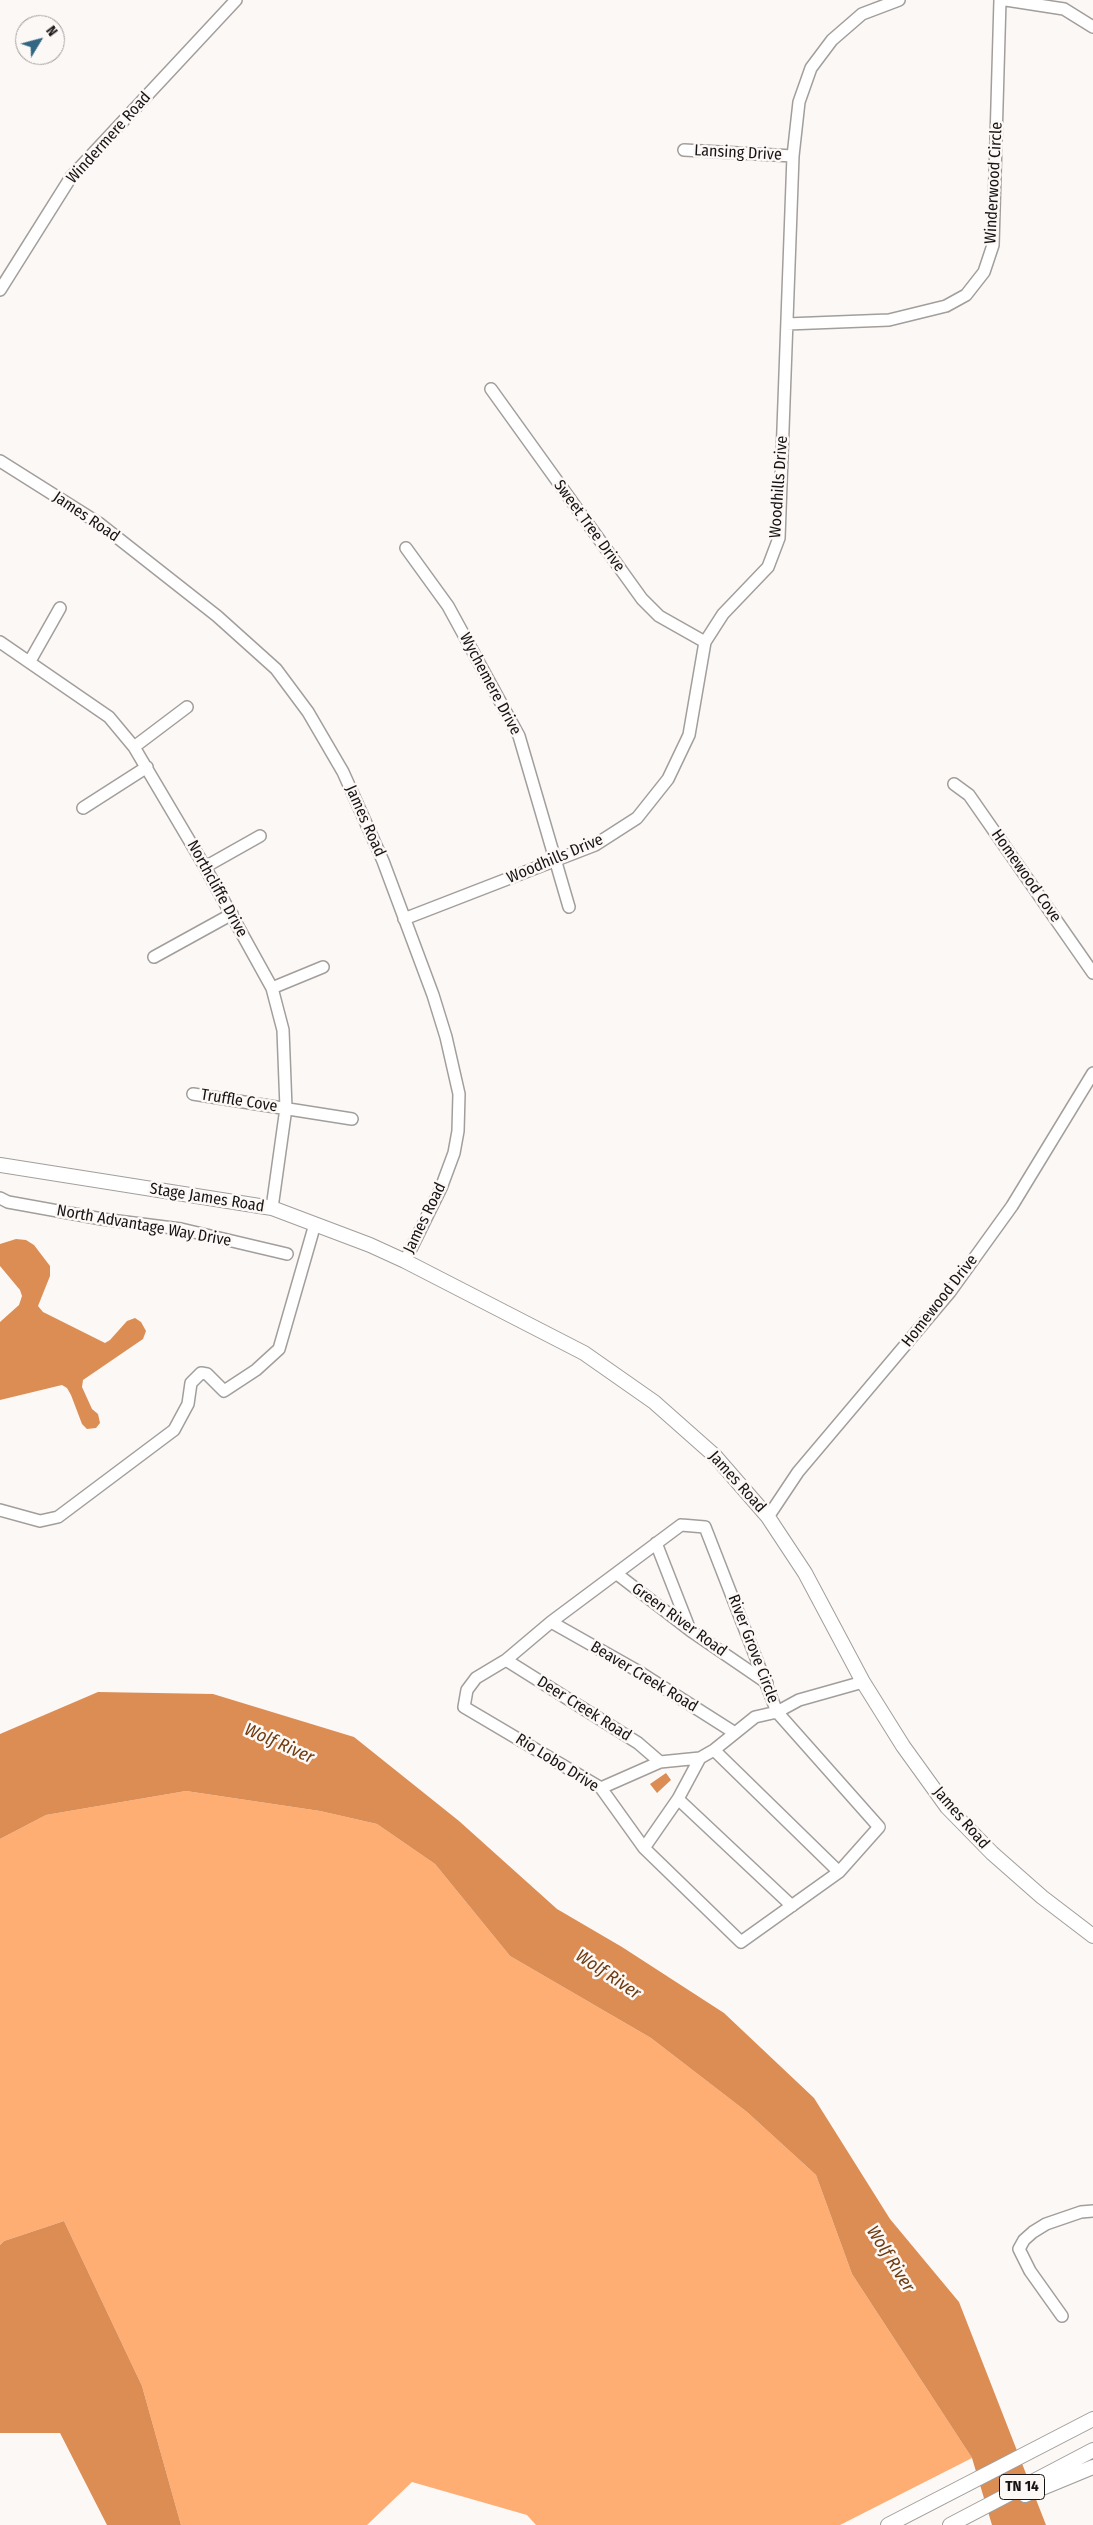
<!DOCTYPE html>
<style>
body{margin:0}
#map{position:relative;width:1093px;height:2525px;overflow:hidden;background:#fcf8f6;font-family:"Fira Sans Condensed",sans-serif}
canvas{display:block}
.north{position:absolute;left:15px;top:15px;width:50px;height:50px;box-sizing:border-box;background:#fcf8f6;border:1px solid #a09d9c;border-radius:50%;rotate:53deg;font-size:14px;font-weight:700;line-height:20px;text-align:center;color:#161414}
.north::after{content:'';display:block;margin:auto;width:18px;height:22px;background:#336683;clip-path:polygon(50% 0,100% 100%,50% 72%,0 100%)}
</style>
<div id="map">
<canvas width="1093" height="2525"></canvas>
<div class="north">N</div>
</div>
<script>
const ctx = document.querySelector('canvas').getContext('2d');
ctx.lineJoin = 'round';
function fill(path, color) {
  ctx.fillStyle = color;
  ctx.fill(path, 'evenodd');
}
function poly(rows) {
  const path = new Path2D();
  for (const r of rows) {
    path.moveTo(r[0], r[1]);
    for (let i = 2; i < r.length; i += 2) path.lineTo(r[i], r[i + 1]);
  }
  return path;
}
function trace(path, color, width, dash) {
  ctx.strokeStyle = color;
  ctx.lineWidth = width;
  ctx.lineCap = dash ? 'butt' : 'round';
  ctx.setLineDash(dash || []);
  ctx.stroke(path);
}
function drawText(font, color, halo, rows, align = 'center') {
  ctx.font = font + ' "Fira Sans Condensed",sans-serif';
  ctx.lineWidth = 5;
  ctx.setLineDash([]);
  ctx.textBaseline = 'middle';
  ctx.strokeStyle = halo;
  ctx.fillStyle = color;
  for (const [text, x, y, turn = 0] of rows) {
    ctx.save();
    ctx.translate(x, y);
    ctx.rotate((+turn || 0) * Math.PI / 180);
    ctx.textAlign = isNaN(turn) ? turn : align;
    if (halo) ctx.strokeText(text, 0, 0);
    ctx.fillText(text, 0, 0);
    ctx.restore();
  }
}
const forest = poly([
 [186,1791,320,1811,377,1824,435,1864,510,1956,651,2038,747,2112,816,2175,852,2274,972,2458,840,2525,536,2525,527,2515,412,2482,367,2525,181,2525,142,2386,64,2221,4,2241,0,2245,0,1839,46,1815]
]);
const water = poly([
 [16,1239,26,1240,34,1245,50,1266,50,1276,38,1306,43,1312,105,1343,110,1340,127,1321,135,1318,141,1322,146,1331,143,1339,83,1380,82,1387,92,1409,98,1414,100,1423,96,1428,87,1429,82,1424,71,1395,67,1388,62,1385,0,1400,0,1322,19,1305,22,1296,20,1290,0,1266,0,1244],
 [98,1692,213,1694,354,1737,459,1821,557,1909,622,1947,724,2013,814,2098,890,2219,959,2302,1046,2525,992,2525,972,2458,852,2274,816,2175,747,2112,651,2038,510,1956,435,1864,377,1824,320,1811,186,1791,46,1815,0,1839,0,1734],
 [666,1773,671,1780,657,1793,650,1784],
 [64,2221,142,2386,181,2525,107,2525,60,2433,0,2433,0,2245,4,2241]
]);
const minor = poly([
 [1006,0,1064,9,1093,27],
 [684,150,793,156],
 [0,290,71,177,236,0],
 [787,324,889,320,946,306,966,295,984,272,993,245,1000,0],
 [491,389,642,599,659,616,705,642],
 [0,461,100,524,217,616,276,669,308,712,343,772,383,861,433,995,446,1037,459,1094,458,1131,454,1153,441,1188,405,1261],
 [406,548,448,606,519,736,569,907],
 [0,642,109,717,134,747,205,867,272,988,283,1030,286,1108,272,1208],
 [30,661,60,608],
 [134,747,187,707],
 [954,784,969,795,1093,973],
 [83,808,147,767],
 [205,867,260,836],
 [404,919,595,845,637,818,668,779,689,735,705,642,723,614,768,567,779,538,793,156,799,102,811,68,832,40,862,14,899,0],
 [154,957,232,914],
 [272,988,323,967],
 [193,1094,352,1119],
 [0,1198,8,1202,102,1219,181,1229,287,1254],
 [0,1510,40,1521,58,1517,174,1430,188,1404,191,1383,201,1373,207,1374,224,1391,256,1370,279,1349,315,1224],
 [768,1517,798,1472,950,1292,1012,1206,1093,1073],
 [681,1525,705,1527,777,1712,879,1827,839,1872,741,1942,644,1848,601,1788,464,1707,467,1690,476,1678,506,1660,551,1622,681,1525],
 [656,1543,690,1630],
 [617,1574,691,1631,767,1683],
 [551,1622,636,1670,735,1733],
 [506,1660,638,1743,660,1762],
 [714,1750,839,1872],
 [601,1788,660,1762,700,1758],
 [678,1799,792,1906],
 [644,1848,678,1799,700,1758,714,1750,755,1717,777,1712,799,1700,863,1682],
 [1062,2316,1030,2271,1019,2249,1024,2240,1033,2232,1046,2224,1081,2212,1093,2211]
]);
const major = poly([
 [0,1165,272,1208,370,1245,405,1261,584,1353,654,1402,715,1456,768,1517,805,1573,863,1682,903,1746,947,1807,992,1853,1042,1897,1093,1936],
 [1025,2495,1093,2467],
 [888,2525,1093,2419],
 [950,2525,1093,2450]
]);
const shields = [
 [1022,2487,45]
];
const shieldNames = [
 ["TN 14",1022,2487]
];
const streetNames = [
 ["Windermere Road",109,138,-48],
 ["Lansing Drive",738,153,3],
 ["Winderwood Circle",994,183,-87],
 ["Woodhills Drive",779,487,-86],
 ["James Road",86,517,34],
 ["Sweet Tree Drive",589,526,54],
 ["Wychemere Drive",490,684,62],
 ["James Road",365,821,66],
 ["Woodhills Drive",555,859,-23],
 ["Homewood Cove",1026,876,55],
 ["Northcliffe Drive",217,889,61],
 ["Truffle Cove",239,1101,9],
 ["Stage James Road",207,1198,9],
 ["James Road",425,1218,-64],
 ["North Advantage Way Drive",144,1226,10],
 ["Homewood Drive",940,1301,-52],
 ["James Road",737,1482,48],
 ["Green River Road",679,1620,36],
 ["River Grove Circle",753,1649,69],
 ["Beaver Creek Road",644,1677,31],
 ["Deer Creek Road",584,1709,32],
 ["Rio Lobo Drive",557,1763,32],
 ["James Road",961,1818,49]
];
const waterNames = [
 ["Wolf River",279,1744,24],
 ["Wolf River",608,1975,34],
 ["Wolf River",890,2259,58]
];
fill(forest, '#fead73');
fill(water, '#db8d54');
trace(minor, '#a29e9c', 14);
trace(major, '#a29e9c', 16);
trace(minor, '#fff', 11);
trace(major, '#fff', 14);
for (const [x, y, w] of shields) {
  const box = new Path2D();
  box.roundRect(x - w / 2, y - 12.5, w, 25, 4);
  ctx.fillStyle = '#fcf8f6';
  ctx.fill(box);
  trace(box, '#161414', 1);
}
drawText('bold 15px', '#161414', null, shieldNames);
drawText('16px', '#161414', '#fcf8f6', streetNames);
drawText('italic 18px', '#6f3b10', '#fcf8f6', waterNames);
</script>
